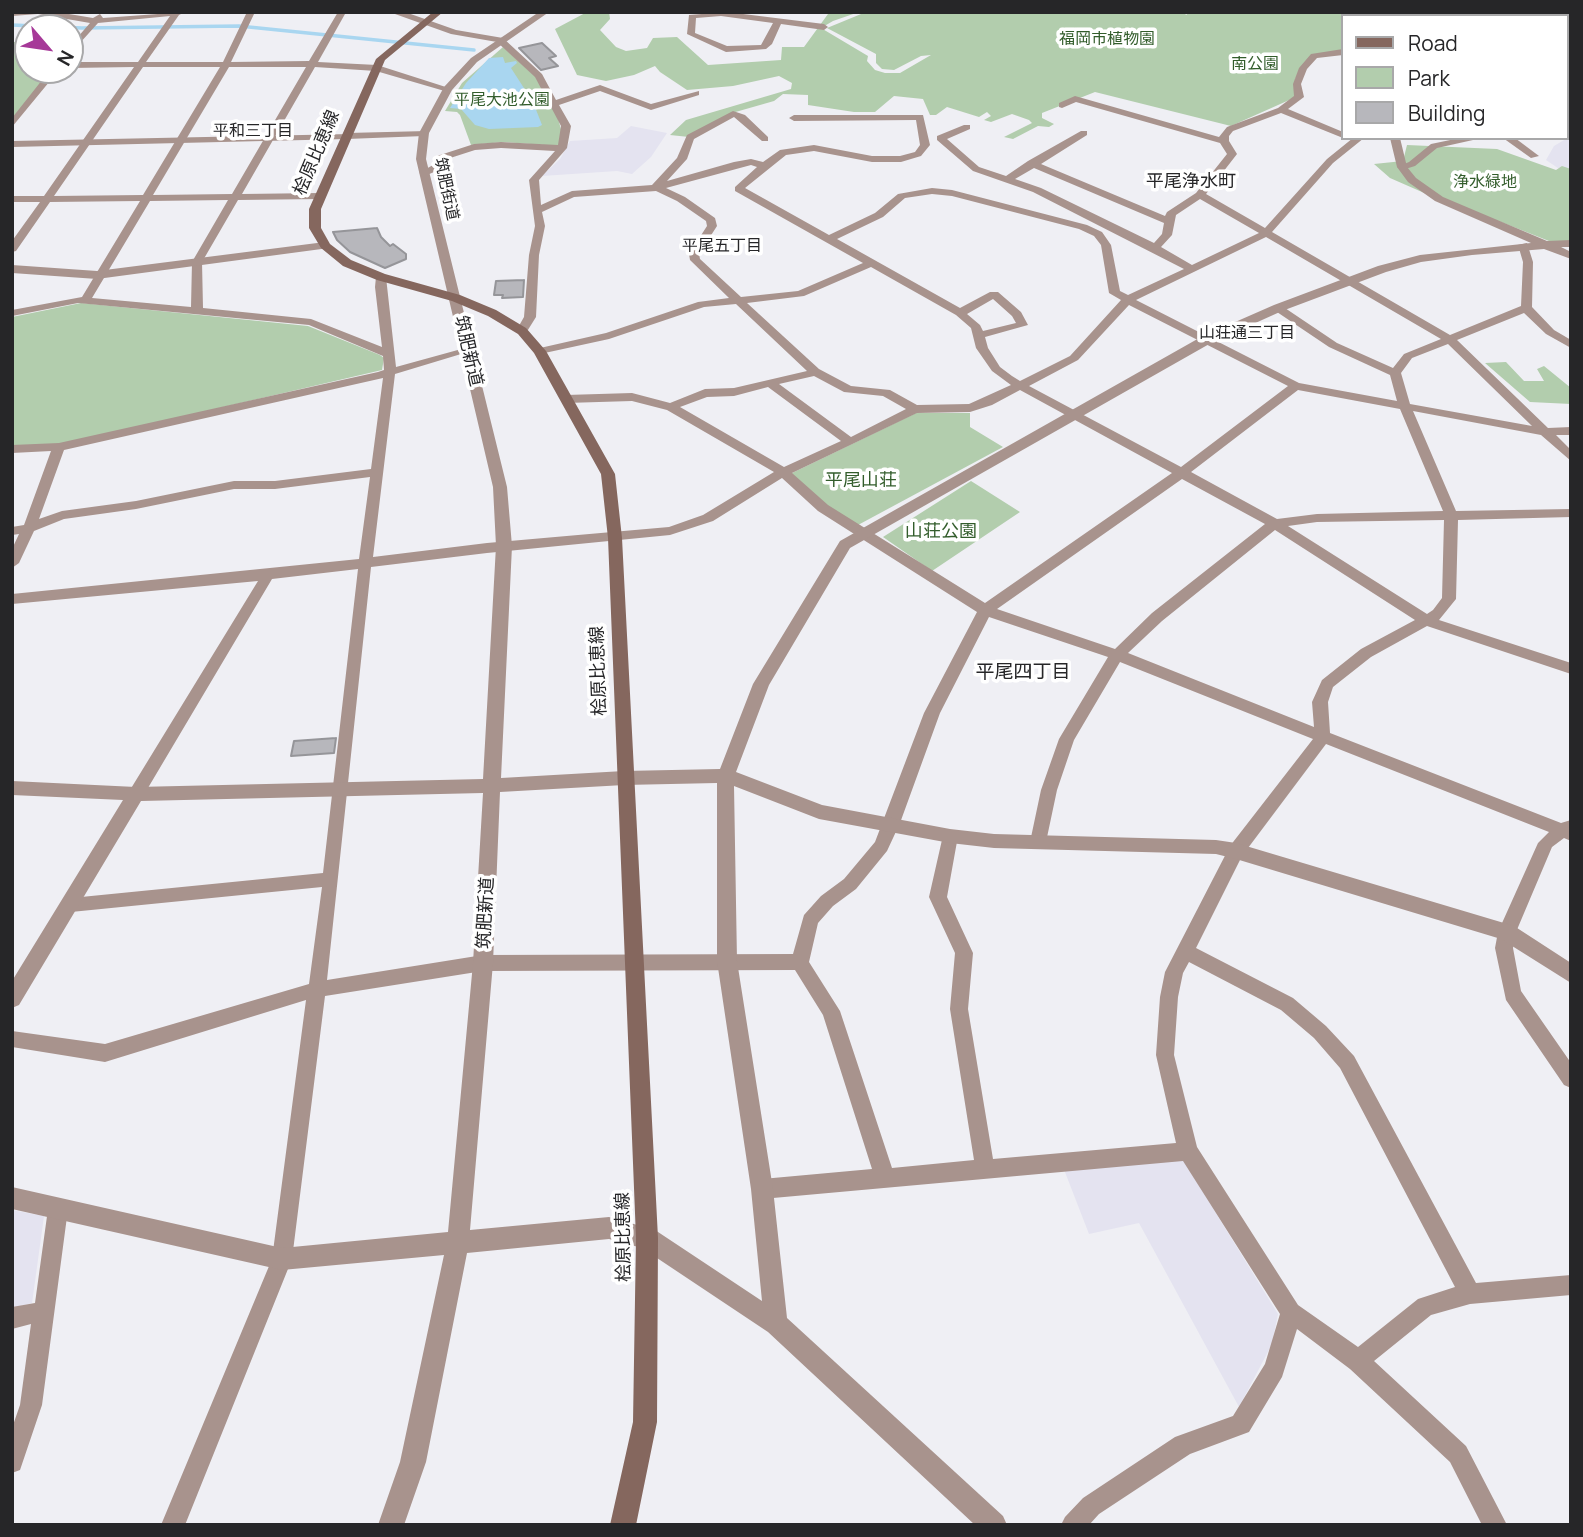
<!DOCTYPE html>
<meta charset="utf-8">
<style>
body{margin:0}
#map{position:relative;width:1583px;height:1537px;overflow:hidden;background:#efeff4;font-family:Manrope,sans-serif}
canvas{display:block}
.frame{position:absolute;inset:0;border:14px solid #262628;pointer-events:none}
.legend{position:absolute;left:1341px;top:14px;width:228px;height:126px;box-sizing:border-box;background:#fff;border:2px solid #a8a8a9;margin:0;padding:9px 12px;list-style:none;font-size:21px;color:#262628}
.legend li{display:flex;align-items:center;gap:14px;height:35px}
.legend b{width:35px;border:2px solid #a8a8a9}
.north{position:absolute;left:14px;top:14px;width:70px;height:70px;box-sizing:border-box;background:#fff;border:2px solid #a8a8a9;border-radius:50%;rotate:119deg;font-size:19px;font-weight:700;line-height:28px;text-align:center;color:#262628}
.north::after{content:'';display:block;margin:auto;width:24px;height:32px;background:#a63998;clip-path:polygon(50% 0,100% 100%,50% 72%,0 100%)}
</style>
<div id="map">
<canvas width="1583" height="1537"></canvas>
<div class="frame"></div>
<ul class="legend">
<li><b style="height:9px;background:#85675e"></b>Road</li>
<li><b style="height:19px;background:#b2cdad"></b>Park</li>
<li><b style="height:19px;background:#b7b7bc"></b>Building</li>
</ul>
<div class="north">N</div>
</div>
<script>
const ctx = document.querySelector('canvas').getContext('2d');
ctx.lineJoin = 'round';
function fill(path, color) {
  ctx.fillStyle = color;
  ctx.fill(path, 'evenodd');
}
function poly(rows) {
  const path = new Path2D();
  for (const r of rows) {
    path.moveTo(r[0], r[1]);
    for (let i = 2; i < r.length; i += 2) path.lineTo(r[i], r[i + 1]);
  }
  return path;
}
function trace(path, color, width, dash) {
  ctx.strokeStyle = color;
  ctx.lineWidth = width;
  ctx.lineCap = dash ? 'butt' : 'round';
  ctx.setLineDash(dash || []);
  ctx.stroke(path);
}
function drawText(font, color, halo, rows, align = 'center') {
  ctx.font = font + ' Manrope,"Noto Sans JP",sans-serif';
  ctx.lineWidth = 7;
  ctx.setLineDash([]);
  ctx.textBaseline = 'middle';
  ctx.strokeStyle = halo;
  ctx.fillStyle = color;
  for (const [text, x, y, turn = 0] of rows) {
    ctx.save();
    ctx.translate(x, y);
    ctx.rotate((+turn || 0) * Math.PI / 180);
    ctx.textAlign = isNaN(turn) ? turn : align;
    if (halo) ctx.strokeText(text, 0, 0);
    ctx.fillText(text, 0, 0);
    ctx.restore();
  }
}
const built = poly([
 [631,126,667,133,651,157,632,174,617,171,542,176,560,159,570,141,617,138],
 [1571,136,1571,177,1546,160,1554,146],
 [1182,1158,1278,1314,1272,1344,1239,1407,1139,1223,1089,1234,1063,1167],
 [12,1210,44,1216,32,1303,12,1308]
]);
const green = poly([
 [587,12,609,12,610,19,600,30,616,47,626,51,647,48,653,38,677,37,708,65,781,60,782,47,804,47,828,14,813,12,859,12,833,21,821,28,868,56,867,61,875,70,885,73,900,73,931,55,921,56,894,70,882,69,876,63,876,54,827,28,866,12,1184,12,1186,15,1190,12,1571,12,1571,100,1567,99,1567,16,1343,16,1343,50,1313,55,1295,79,1296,97,1231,126,1095,92,1042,113,1042,118,1054,124,1049,127,1038,126,1013,139,1004,137,1032,123,1029,120,1012,114,991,122,984,120,991,116,987,112,979,117,947,107,936,115,930,115,923,99,894,96,875,112,854,112,808,105,808,95,783,94,774,101,732,113,689,137,670,135,686,120,791,89,792,83,779,76,733,86,687,90,660,72,655,66,634,75,606,81,577,75,555,29],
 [12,42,28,42,28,70,52,70,12,119],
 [503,47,537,78,556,111,562,133,559,146,503,142,471,145,460,115,457,112,445,111,462,83],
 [1407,145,1497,149,1556,170,1562,166,1571,169,1571,241,1549,241,1501,222,1479,217,1390,178,1374,164,1403,161],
 [81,303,308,326,380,355,384,358,382,370,65,444,12,446,12,317],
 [1506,362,1524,381,1544,381,1537,369,1544,366,1571,388,1571,404,1530,402,1485,363],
 [916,413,970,413,970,427,1003,447,858,525,828,510,790,474],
 [971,481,1020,512,932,571,883,537]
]);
const water = poly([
 [503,57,505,63,516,61,517,63,511,68,533,102,542,125,538,127,489,129,475,125,461,109,450,108,466,83,489,58]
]);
const stream = poly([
 [12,25,82,28,239,26,474,50]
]);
const building = poly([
 [542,43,556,56,549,58,558,66,541,70,519,48,542,43],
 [377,228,381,237,390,246,393,244,406,254,406,259,385,268,350,252,337,240,333,232,377,228],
 [524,280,523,297,502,298,503,295,494,295,496,281,524,280],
 [336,738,334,753,291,756,294,741,336,738]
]);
const minor = poly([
 [12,12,57,12,93,18,100,14,103,18,185,12,179,15,146,62,223,62,247,12,255,12,231,62,309,61,338,12,405,12,456,30,503,38,542,74,556,100,600,85,651,104,699,91,699,95,651,110,600,91,559,105,571,126,567,148,539,180,541,205,572,191,652,185,677,158,687,135,733,111,745,115,768,137,768,141,762,141,734,117,694,139,687,159,667,181,734,162,751,159,763,162,780,150,814,145,872,156,900,156,915,152,920,145,916,120,794,121,789,118,794,115,923,115,930,145,921,156,901,162,872,162,814,151,786,155,745,188,829,235,875,213,898,194,932,188,952,190,1087,225,1102,232,1111,245,1120,291,1128,295,1184,269,1033,192,973,171,937,140,937,136,964,125,970,125,970,129,947,139,979,167,1006,176,1028,161,1081,131,1087,131,1087,135,1041,164,1165,216,1167,212,1196,193,1227,154,1220,143,1076,102,1062,108,1059,107,1059,103,1075,96,1219,137,1227,127,1278,108,1294,96,1293,84,1299,68,1311,54,1343,49,1343,55,1317,58,1307,69,1301,84,1304,97,1288,109,1343,132,1343,138,1281,113,1233,131,1229,136,1229,141,1237,154,1206,194,1265,228,1327,159,1353,138,1364,138,1333,163,1272,232,1450,335,1521,306,1523,262,1518,245,1527,243,1533,262,1532,307,1554,330,1571,340,1571,348,1546,334,1524,313,1457,340,1548,428,1571,427,1571,435,1556,435,1571,450,1571,461,1541,435,1413,411,1456,511,1571,509,1571,517,1458,520,1456,599,1439,620,1571,663,1571,674,1427,626,1371,657,1333,687,1328,702,1330,733,1561,823,1571,820,1571,841,1564,838,1552,847,1516,932,1513,948,1521,991,1571,1063,1571,1088,1564,1085,1506,1000,1495,948,1498,932,1538,843,1549,832,1326,744,1242,856,1196,948,1293,998,1326,1026,1354,1056,1476,1283,1571,1275,1571,1295,1470,1304,1431,1315,1374,1361,1466,1446,1507,1525,1482,1525,1450,1462,1350,1369,1297,1329,1282,1377,1249,1432,1190,1454,1099,1514,1089,1525,1061,1525,1065,1517,1083,1498,1175,1437,1233,1416,1265,1364,1280,1314,1183,1161,762,1199,755,1196,752,1189,755,1182,762,1179,872,1169,823,1015,795,970,483,971,325,996,292,1259,185,1525,161,1525,272,1259,306,1000,105,1062,12,1047,12,1031,105,1044,309,984,322,887,71,912,65,910,62,905,65,900,71,898,323,873,358,569,272,579,142,798,136,800,130,798,128,794,130,790,258,581,12,604,12,594,359,559,370,477,275,489,234,489,136,509,64,519,34,531,19,563,12,568,12,549,19,534,12,535,12,527,24,525,51,451,12,453,12,445,59,443,378,372,384,370,383,356,309,325,78,303,12,316,12,310,82,297,140,201,50,202,16,251,12,252,12,241,40,202,12,202,12,196,44,196,134,67,70,68,70,62,138,62,170,16,98,23,70,54,70,46,90,23,38,14,12,16,12,12],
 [345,14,395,14,451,34,497,42,535,77,561,126,558,145,501,142,474,144,437,156,433,165,419,173,427,175,441,169,444,160,475,150,501,148,555,151,529,180,535,226,529,255,524,317,516,331,518,333,526,333,536,317,539,255,545,226,542,212,574,197,656,191,677,201,706,221,707,226,689,254,690,260,729,298,698,302,606,333,540,348,534,351,540,354,609,339,704,307,736,304,807,371,734,388,705,389,670,403,632,393,566,395,560,399,566,403,632,401,667,410,774,472,703,515,669,527,487,543,373,557,395,374,471,351,465,348,396,367,386,277,381,274,376,277,375,287,382,347,311,319,203,308,202,262,238,200,320,199,325,196,320,193,242,194,315,67,376,71,448,92,452,89,377,65,318,62,345,14],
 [143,67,220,67,143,195,54,196,143,67],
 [229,67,306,67,232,194,153,195,229,67],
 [751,165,757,167,735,187,735,191,863,263,798,291,741,297,700,259,699,254,717,226,715,218,685,197,666,188,751,165],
 [1034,168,1164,223,1162,234,1154,243,1041,188,1015,179,1034,168],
 [932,194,952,196,1079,229,1094,236,1101,245,1109,293,1121,300,1070,356,1020,381,1012,376,1000,367,988,348,985,337,1028,325,1021,312,998,292,990,292,960,308,837,239,883,217,905,198,932,194],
 [1200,199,1259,233,1192,265,1161,247,1172,235,1176,215,1200,199],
 [228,200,192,262,191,307,92,298,150,201,228,200],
 [1266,237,1441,339,1404,354,1393,368,1337,343,1282,306,1274,306,1274,310,1329,347,1390,375,1397,401,1299,383,1136,300,1266,237],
 [871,267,956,315,971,328,976,348,992,371,1011,385,969,404,917,405,890,390,851,386,819,369,747,303,804,296,871,267],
 [993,299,1012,316,1016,323,983,331,980,325,967,314,993,299],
 [1129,305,1288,386,1181,467,1029,386,1078,360,1129,305],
 [1448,344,1532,426,1410,404,1401,373,1412,358,1448,344],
 [814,376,844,392,883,396,906,409,851,437,779,384,814,376],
 [383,378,371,469,275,481,234,481,136,501,62,511,39,519,64,450,383,378],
 [768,387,841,441,784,467,680,407,707,397,734,396,768,387],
 [1020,390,1172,473,985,603,828,505,792,473,917,413,970,412,992,405,1020,390],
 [1298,390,1400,409,1443,511,1317,514,1277,519,1191,472,1298,390],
 [782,478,818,511,977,612,924,713,875,842,844,879,821,896,804,915,793,954,483,955,327,980,371,567,487,553,670,535,713,521,782,478],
 [1182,479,1265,524,1152,613,1115,649,997,609,1182,479],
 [1444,520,1442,598,1433,610,1427,614,1288,526,1317,522,1444,520],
 [1275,530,1415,620,1361,649,1322,680,1312,702,1314,727,1128,653,1162,621,1275,530],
 [989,617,1108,657,1059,739,1041,790,1030,842,1032,847,1044,847,1046,842,1057,790,1074,740,1120,662,1313,739,1230,846,1165,972,1160,997,1156,1055,1176,1143,993,1159,968,1009,973,953,947,897,958,836,956,831,944,831,929,897,955,953,950,1009,974,1160,892,1168,840,1011,809,962,818,923,833,906,856,889,887,851,900,823,940,713,989,617],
 [1189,962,1281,1010,1314,1038,1340,1068,1455,1287,1418,1299,1358,1347,1298,1305,1197,1147,1174,1055,1178,997,1183,973,1189,962],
 [727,12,824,24,828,27,824,30,781,24,772,44,766,49,726,52,687,34,689,15,727,12],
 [721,16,773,23,761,45,727,46,695,33,696,18,721,16],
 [50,70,59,70,12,127,12,118,50,70],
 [1567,96,1571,98,1571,105,1567,107,1567,96],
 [427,131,429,133,424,136,347,139,342,136,347,133,427,131],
 [1460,138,1482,138,1437,148,1415,166,1402,170,1397,167,1409,162,1431,144,1460,138],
 [1503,138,1515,138,1539,156,1531,158,1503,138],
 [58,1199,65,1202,68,1209,42,1405,20,1470,12,1473,12,1428,20,1405,31,1324,12,1329,12,1307,35,1303,48,1209,51,1202,58,1199]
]);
const tertiary = poly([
 [539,12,549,12,477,62,452,90,429,133,426,159,507,487,512,546,501,778,624,771,720,769,753,684,840,541,1201,337,1274,305,1378,266,1420,255,1531,243,1435,201,1408,182,1397,167,1390,138,1400,138,1407,167,1416,178,1443,197,1547,241,1571,240,1571,247,1561,247,1571,252,1571,259,1544,249,1472,255,1421,262,1386,272,1282,311,1211,343,850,548,769,685,736,772,822,805,950,829,994,834,1216,840,1236,843,1514,926,1571,963,1571,983,1501,939,1236,859,1216,854,994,848,950,843,819,819,734,786,737,961,773,1189,787,1318,1003,1516,1007,1525,975,1525,768,1332,642,1248,609,1239,467,1253,426,1462,404,1525,378,1525,400,1462,444,1255,282,1270,12,1209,12,1187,282,1248,448,1232,473,963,483,793,141,801,19,1005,12,1008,12,981,123,800,12,795,12,781,136,787,483,779,496,546,493,487,416,159,419,133,444,87,471,58,539,12],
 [717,783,717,961,751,1189,762,1301,655,1230,609,1217,470,1230,493,963,500,792,624,785,717,783],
 [1543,12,1552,12,1553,16,1543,16,1543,12],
 [351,134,352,136,347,139,12,147,12,141,351,134],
 [325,242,331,246,329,248,97,279,12,273,12,265,97,271,325,242]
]);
const secondary = poly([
 [433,12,443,12,385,60,321,209,321,228,330,244,351,260,385,274,460,295,496,310,526,328,546,351,615,474,622,538,658,1238,657,1422,636,1525,610,1525,633,1422,636,1238,608,538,601,474,534,353,518,334,488,316,452,301,377,280,343,266,321,248,309,228,309,209,376,59,433,12]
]);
const farParknames = [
 ["福岡市植物園",1107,40],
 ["南公園",1255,65],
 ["平尾大池公園",502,101],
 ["浄水緑地",1485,183]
];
const farNeighbourhoodnames = [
 ["平和三丁目",253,132],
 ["平尾五丁目",722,247],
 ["山荘通三丁目",1247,334]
];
const farStreetnames = [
 ["筑肥街道",446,189,78]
];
const streetNames = [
 ["桧原比恵線",317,153,-67],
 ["筑肥新道",468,351,77],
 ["桧原比恵線",599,671,-92],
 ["筑肥新道",486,913,-87],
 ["桧原比恵線",624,1237,-91]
];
const farQuarternames = [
 ["平尾浄水町",1191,182]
];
const parkNames = [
 ["平尾山荘",861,481],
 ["山荘公園",941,532]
];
const neighbourhoodNames = [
 ["平尾四丁目",1023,673]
];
fill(built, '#e4e3f0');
fill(green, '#b2cdad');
fill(water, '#a9d6f0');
trace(stream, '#a9d6f0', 3.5);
fill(building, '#b7b7bc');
trace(building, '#959599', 2);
fill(minor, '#a8938d');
fill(tertiary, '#a8938d');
fill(secondary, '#85675e');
drawText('16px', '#335d2c', '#fff', farParknames);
drawText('16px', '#262628', '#fff', farNeighbourhoodnames);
drawText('16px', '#262628', '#fff', farStreetnames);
drawText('18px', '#262628', '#fff', streetNames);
drawText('18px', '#262628', '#fff', farQuarternames);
drawText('18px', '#335d2c', '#fff', parkNames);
drawText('19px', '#262628', '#fff', neighbourhoodNames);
</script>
